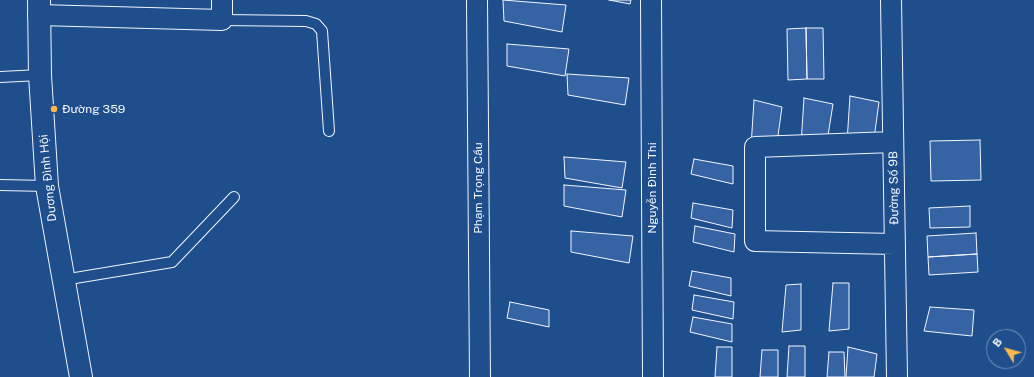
<!DOCTYPE html>
<meta charset="utf-8">
<style>
body{margin:0}
#map{position:relative;width:1034px;height:377px;overflow:hidden;background:#1f4e8c;font-family:"Public Sans",sans-serif}
canvas{display:block}
.north{position:absolute;left:986px;top:329px;width:40px;height:40px;box-sizing:border-box;background:#1f4e8c;border:1px solid #7391ba;border-radius:50%;rotate:307deg;font-size:11px;font-weight:700;line-height:16px;text-align:center;color:#f2f6ff}
.north::after{content:'';display:block;margin:auto;width:14px;height:18px;background:#ffb74d;clip-path:polygon(50% 0,100% 100%,50% 72%,0 100%)}
</style>
<div id="map">
<canvas width="1034" height="377"></canvas>
<div class="north">B</div>
</div>
<script>
const ctx = document.querySelector('canvas').getContext('2d');
ctx.lineJoin = 'round';
function fill(path, color) {
  ctx.fillStyle = color;
  ctx.fill(path, 'evenodd');
}
function poly(rows) {
  const path = new Path2D();
  for (const r of rows) {
    path.moveTo(r[0], r[1]);
    for (let i = 2; i < r.length; i += 2) path.lineTo(r[i], r[i + 1]);
  }
  return path;
}
function trace(path, color, width, dash) {
  ctx.strokeStyle = color;
  ctx.lineWidth = width;
  ctx.lineCap = dash ? 'butt' : 'round';
  ctx.setLineDash(dash || []);
  ctx.stroke(path);
}
function drawText(font, color, halo, rows, align = 'center') {
  ctx.font = font + ' "Public Sans",sans-serif';
  ctx.lineWidth = 3;
  ctx.setLineDash([]);
  ctx.textBaseline = 'middle';
  ctx.strokeStyle = halo;
  ctx.fillStyle = color;
  for (const [text, x, y, turn = 0] of rows) {
    ctx.save();
    ctx.translate(x, y);
    ctx.rotate((+turn || 0) * Math.PI / 180);
    ctx.textAlign = isNaN(turn) ? turn : align;
    if (halo) ctx.strokeText(text, 0, 0);
    ctx.fillText(text, 0, 0);
    ctx.restore();
  }
}
const building = poly([
 [503,0,566,5,562,32,504,21,503,0],
 [609,0,631,0,630,4,609,0],
 [806,28,807,79,788,80,787,29,806,28],
 [806,28,823,28,824,79,807,79,806,28],
 [507,44,569,49,565,76,507,66,507,44],
 [567,74,629,78,625,105,568,95,567,74],
 [850,96,879,102,873,146,847,142,850,96],
 [804,98,833,104,826,148,801,144,804,98],
 [754,100,782,107,776,150,751,147,754,100],
 [980,140,981,180,931,181,930,141,980,140],
 [564,157,626,162,622,188,565,178,564,157],
 [694,159,733,166,733,184,691,174,694,159],
 [564,185,626,190,622,217,564,206,564,185],
 [693,203,733,210,732,228,691,218,693,203],
 [970,206,970,227,930,228,929,208,970,206],
 [695,226,735,234,734,252,693,242,695,226],
 [571,231,633,236,629,263,571,252,571,231],
 [976,233,977,254,928,257,927,236,976,233],
 [977,254,978,272,929,275,928,257,977,254],
 [692,271,731,278,731,296,689,286,692,271],
 [833,283,849,283,849,329,829,331,833,283],
 [801,284,801,330,782,332,786,285,801,284],
 [694,295,734,302,733,319,692,310,694,295],
 [510,302,549,310,549,327,507,318,510,302],
 [930,307,974,310,972,336,924,331,930,307],
 [693,317,732,324,732,342,690,332,693,317],
 [789,346,805,346,805,377,787,377,789,346],
 [717,347,732,347,732,377,715,377,717,347],
 [848,347,877,354,874,377,846,377,848,347],
 [762,350,778,350,778,377,760,377,762,350],
 [829,352,844,352,845,377,827,377,829,352]
]);
const lane = poly([
 [222,20,306,21,316,24,322,31,329,131],
 [0,77,40,75],
 [0,185,47,186],
 [63,280,172,262,234,197]
]);
const street = poly([
 [477,0,480,377],
 [651,0,653,377],
 [891,0,897,377],
 [38,15,222,20,222,0],
 [893,142,755,147,755,241,895,244]
]);
const secondary = poly([
 [39,0,40,75,47,186,81,377]
]);
const markers = [
 [54,109,4,"#ffb74d"]
];
const poiNames = [
 ["Đường 359",62,109]
];
const streetNames = [
 ["Dương Đình Hội",48,178,-96],
 ["Phạm Trọng Cầu",478,188,-90],
 ["Nguyễn Đình Thi",652,188,-90],
 ["Đường Số 9B",894,188,-91]
];
fill(building, '#3563a3');
trace(building, '#f2f6ff', 1);
trace(lane, '#f2f6ff', 12);
trace(street, '#f2f6ff', 22);
trace(secondary, '#f2f6ff', 24);
trace(lane, '#1f4e8c', 10);
trace(street, '#1f4e8c', 20);
trace(secondary, '#1f4e8c', 22);
for (const [x, y, r, color] of markers) {
  const dot = new Path2D();
  dot.arc(x, y, r, 0, 2 * Math.PI);
  ctx.fillStyle = color;
  ctx.fill(dot);
  trace(dot, '#1f4e8c', 1.5);
}
drawText('12px', '#f2f6ff', '#1f4e8c', poiNames, 'left');
drawText('12px', '#f2f6ff', '#1f4e8c', streetNames);
</script>
